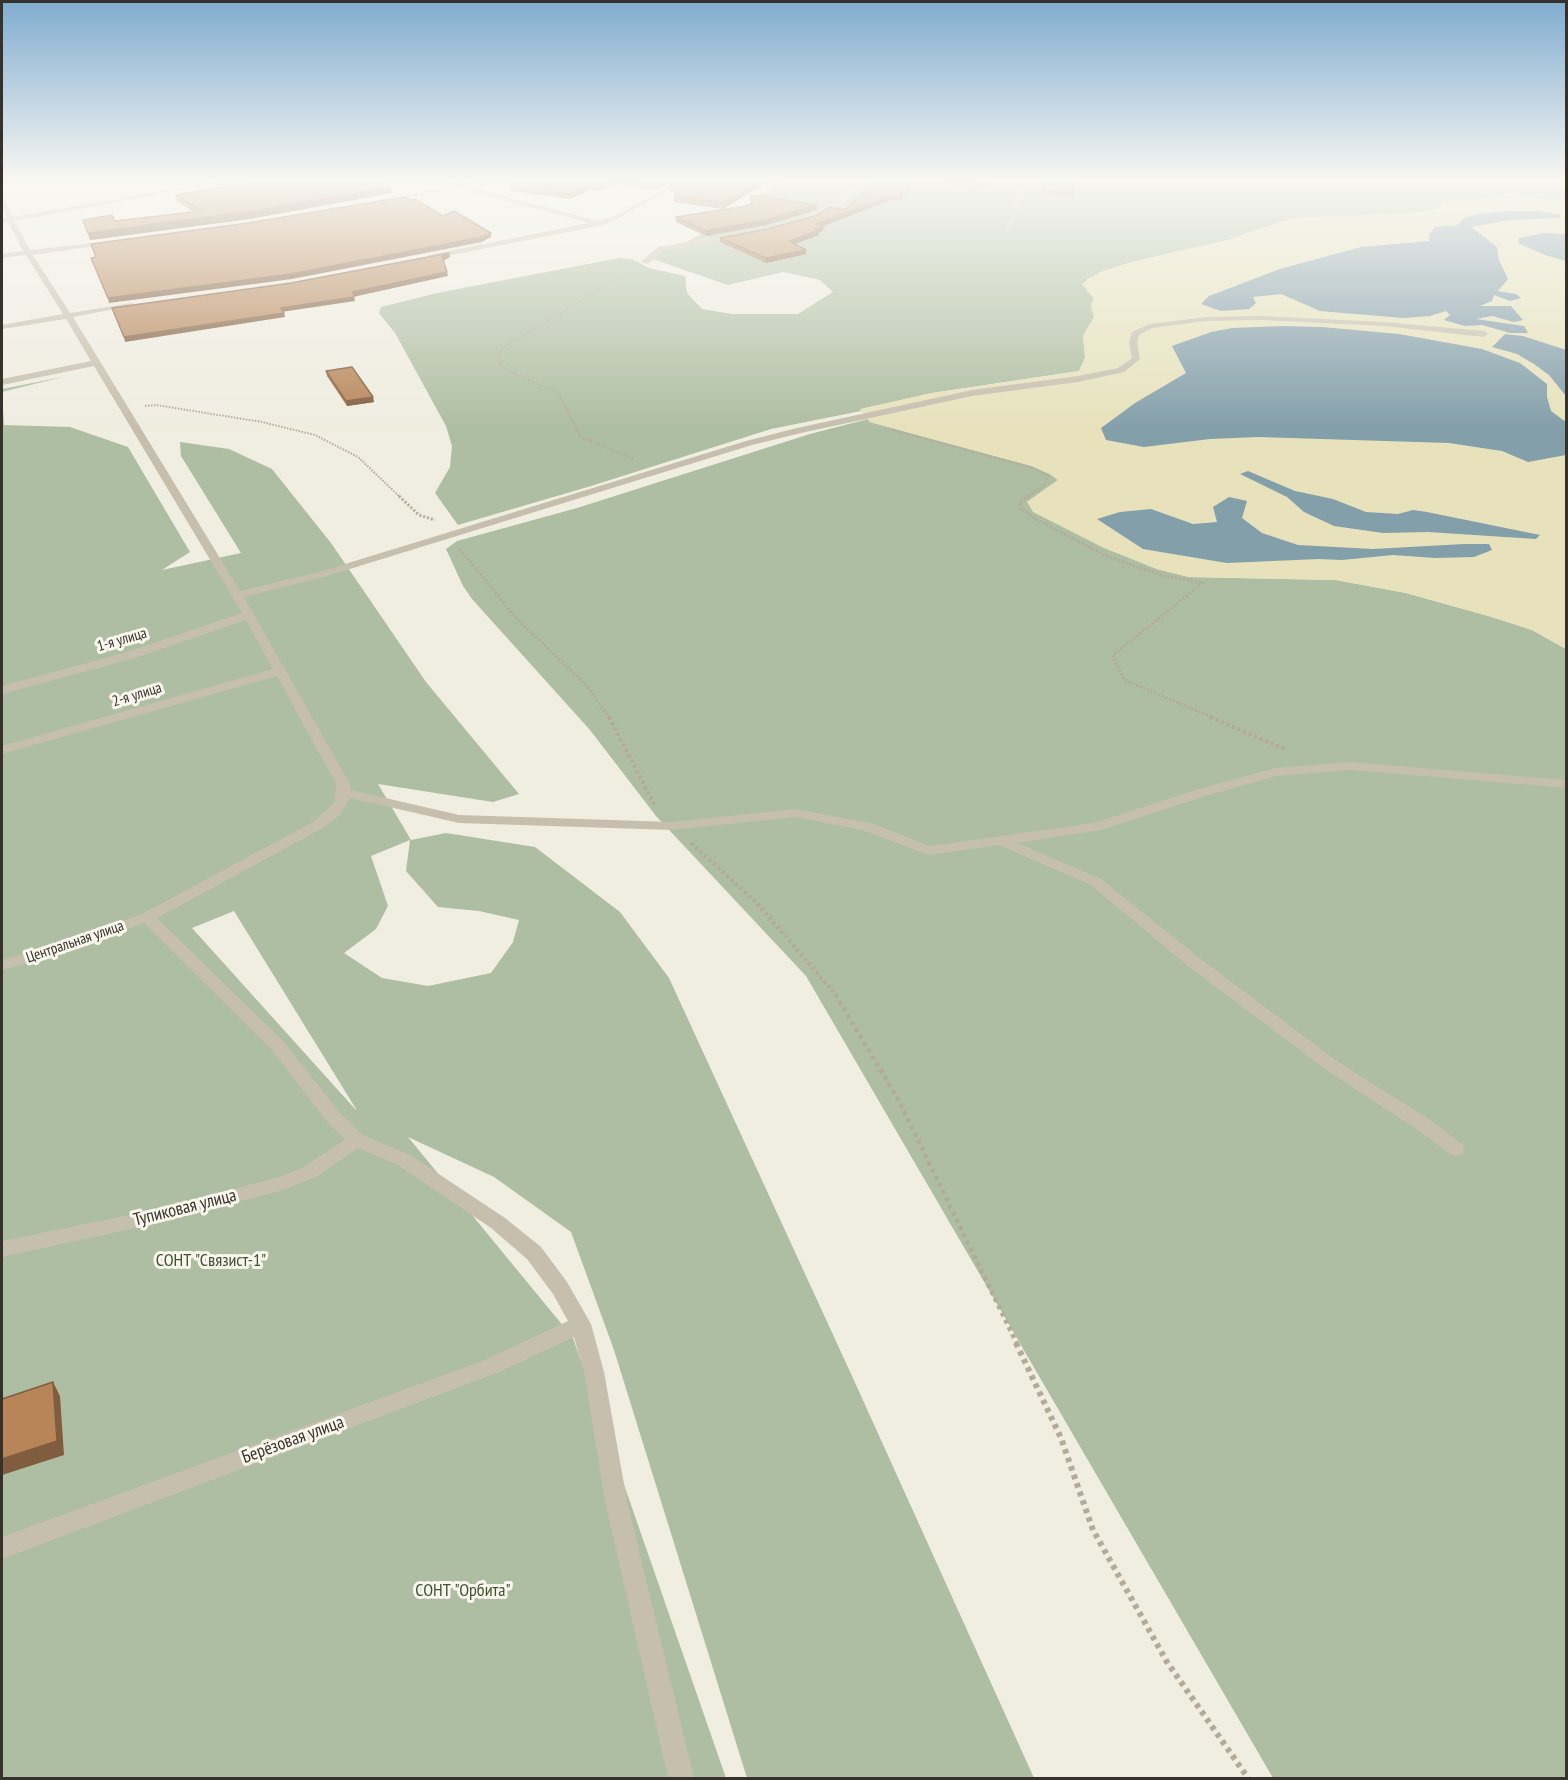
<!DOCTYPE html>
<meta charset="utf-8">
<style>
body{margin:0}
#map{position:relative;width:1568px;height:1780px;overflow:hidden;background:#f0ede1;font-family:"PT Sans Narrow",sans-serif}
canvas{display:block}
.frame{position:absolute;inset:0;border:3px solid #37312b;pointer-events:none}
</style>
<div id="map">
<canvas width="1568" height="1780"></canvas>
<div class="frame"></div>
</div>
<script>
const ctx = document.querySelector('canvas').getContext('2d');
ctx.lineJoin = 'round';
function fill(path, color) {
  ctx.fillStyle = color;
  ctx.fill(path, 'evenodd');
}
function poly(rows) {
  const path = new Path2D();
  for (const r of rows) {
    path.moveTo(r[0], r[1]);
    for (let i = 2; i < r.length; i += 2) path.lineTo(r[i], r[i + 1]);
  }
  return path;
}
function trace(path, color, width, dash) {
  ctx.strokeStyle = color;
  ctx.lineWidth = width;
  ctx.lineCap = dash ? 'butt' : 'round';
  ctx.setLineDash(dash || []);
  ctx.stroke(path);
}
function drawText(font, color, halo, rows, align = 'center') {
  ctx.font = font + ' "PT Sans Narrow",sans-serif';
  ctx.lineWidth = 6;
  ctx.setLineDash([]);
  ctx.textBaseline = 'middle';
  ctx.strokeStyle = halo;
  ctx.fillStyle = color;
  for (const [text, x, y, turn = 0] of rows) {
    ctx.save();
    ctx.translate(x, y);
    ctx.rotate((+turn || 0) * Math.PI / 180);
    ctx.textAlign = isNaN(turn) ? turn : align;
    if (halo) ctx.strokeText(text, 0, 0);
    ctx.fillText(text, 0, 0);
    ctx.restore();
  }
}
const green = poly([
 [784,180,1566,180,1566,206,1509,193,1487,199,1443,202,1437,209,1414,213,1337,218,1304,217,1281,222,1228,240,1128,263,1087,279,1087,291,1094,298,1091,305,1094,317,1083,336,1085,358,1079,371,932,393,861,409,861,411,771,429,591,486,458,525,435,493,450,467,452,446,446,426,395,333,379,313,381,307,437,293,619,258,632,259,649,268,685,276,687,293,702,309,732,314,798,314,833,292,820,280,783,272,728,285,653,259,661,251,685,243,706,231],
 [67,376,2,392,4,425,70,427,128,447,190,552,162,570,241,553,181,456,180,442,229,449,272,469,331,543,426,682,519,794,493,802,378,784,411,840,446,833,535,847,620,912,669,978,852,1376,1034,1778,747,1778,614,1350,571,1232,494,1177,408,1137,573,1338,726,1778,2,1778,2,389],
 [410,840,406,871,438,907,479,911,519,920,513,942,491,973,428,986,382,978,344,953,376,929,388,906,371,856],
 [234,911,356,1109,356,1110,192,928],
 [868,419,870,422,1032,466,1050,474,1058,480,1027,502,1102,547,1157,569,1189,577,1336,580,1406,593,1492,617,1532,630,1566,649,1566,1778,1273,1778,806,976,656,816,590,730,472,599,463,586,446,549,457,541,577,508,810,434]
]);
const sand = poly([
 [1509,193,1566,203,1566,649,1532,630,1492,617,1406,593,1336,580,1189,577,1157,569,1102,547,1033,512,1027,502,1058,480,1050,474,1032,466,870,422,860,409,932,393,1079,371,1085,358,1083,336,1094,317,1091,305,1094,298,1082,284,1100,272,1128,263,1228,240,1293,218,1414,213,1437,209,1443,202,1487,199]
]);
const water = poly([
 [1511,211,1539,211,1561,215,1560,218,1510,220,1471,227,1497,247,1499,260,1508,279,1498,291,1516,294,1521,298,1510,301,1494,295,1492,301,1480,306,1511,306,1523,320,1514,322,1492,316,1476,319,1524,326,1528,333,1510,333,1482,325,1465,326,1444,320,1450,315,1446,311,1430,316,1403,318,1320,311,1281,294,1253,297,1256,303,1249,309,1221,311,1201,304,1209,296,1280,269,1361,247,1429,241,1429,235,1435,227,1458,225,1463,218,1484,213],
 [1544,233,1566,234,1566,261,1545,255,1518,243,1519,238],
 [1283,326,1322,327,1399,334,1482,349,1520,363,1547,384,1547,397,1551,411,1566,422,1566,455,1528,462,1502,451,1449,443,1258,437,1210,439,1144,447,1106,440,1101,428,1135,403,1186,373,1172,346,1211,332,1232,328],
 [1505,334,1523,336,1566,350,1566,396,1549,375,1534,364,1517,354,1492,347],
 [1248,471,1295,491,1333,499,1366,512,1398,514,1413,510,1427,512,1540,535,1536,539,1428,532,1383,533,1334,526,1304,512,1287,497,1240,474],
 [1229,497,1247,501,1242,518,1262,533,1298,545,1373,549,1464,544,1489,544,1492,550,1474,557,1435,558,1393,555,1342,560,1319,559,1227,563,1143,549,1097,519,1120,512,1151,509,1193,524,1217,522,1213,507]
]);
const pathFar5 = poly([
 [547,321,631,271]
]);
const pathFar4 = poly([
 [550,320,502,348,498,355,500,364,507,370,558,393,581,437,634,459],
 [145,406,156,405,262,422,315,435,358,457,400,497],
 [892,430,1030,467,1048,476,1044,485,1027,497]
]);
const pathFar3 = poly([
 [399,496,419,515,435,520],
 [1029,496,1020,502,1020,508,1036,519,1106,556,1161,575,1203,583,1113,655,1124,680,1214,718],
 [460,549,517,619,585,684,610,718]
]);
const pathFar2 = poly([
 [609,717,655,806],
 [1210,717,1287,750],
 [691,843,756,902,837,996]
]);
const pathFar1 = poly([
 [835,994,898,1099,1017,1344]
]);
const path = poly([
 [1016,1343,1061,1438,1093,1530,1167,1662,1248,1778]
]);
const minor = poly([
 [223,180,236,180,15,221,30,250,112,241,116,243,33,255,70,313,132,303,136,305,73,317,240,591,319,572,746,441,797,428,972,390,1078,376,1118,368,1132,358,1129,343,1132,332,1150,324,1206,317,1260,316,1384,322,1484,331,1488,334,1484,337,1384,326,1260,320,1206,321,1152,328,1139,335,1137,343,1140,359,1124,372,1078,382,972,396,801,433,752,445,327,576,244,597,350,784,351,790,459,815,672,822,795,809,871,823,930,846,1094,823,1202,788,1276,768,1350,762,1566,780,1566,788,1350,770,1277,776,1212,794,1101,830,1017,843,1101,879,1201,959,1337,1061,1430,1120,1462,1144,1465,1149,1462,1154,1456,1156,1450,1154,1418,1130,1325,1069,1189,967,1091,885,999,845,929,855,862,830,795,817,672,830,459,823,350,798,339,816,323,828,157,918,284,1042,340,1113,363,1135,410,1155,505,1218,541,1247,567,1282,591,1324,604,1372,627,1501,694,1778,668,1778,605,1501,584,1372,574,1337,499,1372,2,1559,2,1537,485,1360,568,1321,553,1294,527,1259,491,1228,398,1165,358,1148,316,1177,283,1190,159,1223,2,1257,2,1241,159,1209,279,1177,304,1167,345,1139,328,1123,272,1050,144,923,59,955,2,970,2,960,47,947,142,914,313,822,335,802,336,784,277,676,2,754,2,746,273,669,246,620,135,658,2,694,2,686,127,652,242,613,94,366,2,385,2,379,91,361,66,319,2,329,2,325,63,314,26,255,2,258,2,254,23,251,8,222,2,223,2,219,7,218,2,207,2,198,5,200,13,217,223,180],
 [435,180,459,184,484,180,467,186,598,221,617,215,680,180,687,180,621,217,603,225,431,259,428,259,428,255,589,223,459,188,384,202,381,200,452,186,435,180],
 [861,180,868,180,844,202,814,218,794,225,790,223,840,200,861,180],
 [1020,180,1026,180,1011,230,1004,232,1020,180],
 [738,233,741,237,663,251,648,264,641,262,658,247,738,233]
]);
const wall = poly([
 [523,180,676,180,657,190,613,184,599,191,590,190,570,199,511,191,511,185],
 [771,180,723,209,674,202,674,196,678,193,670,192,669,187],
 [877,180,990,180,985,187,915,182,900,201,891,200,823,226,823,231,819,232,819,235,794,244,806,250,806,254,766,263,720,242,720,238,768,229,845,210],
 [1078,180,1077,183,1072,197,1042,195,1043,191],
 [392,193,249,219,90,240,83,220,115,221,194,212,177,201,176,195],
 [817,205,817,210,766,225,706,236,676,222,676,217],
 [326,371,374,402,347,406,327,376]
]);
const shadedWall = poly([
 [611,180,613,180,613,184,599,191,599,185],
 [666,180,676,180,657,190,656,185],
 [762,180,771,180,723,209,723,203],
 [914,180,915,180,915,182,900,201,900,197],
 [988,180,990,180,985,187,986,183],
 [590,184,590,190,570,199,570,194],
 [391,187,392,193,249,219,90,240,88,233],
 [891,196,891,200,821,227,824,226,823,231,819,232,819,235,789,246,789,241,816,224],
 [817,205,817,210,766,225,706,236,706,231],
 [491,233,491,237,482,242,292,279,109,303,108,298],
 [806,250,806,254,766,263,766,258],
 [449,253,450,257,443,261,442,256],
 [447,272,448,276,353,297,353,292],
 [354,297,355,301,281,312,281,308],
 [284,313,285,317,125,342,124,337],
 [373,397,374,402,347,406,346,401],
 [53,1382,60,1396,64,1455,2,1475,2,1459]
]);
const building = poly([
 [264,180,380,180,391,187,247,212,88,233,83,220,112,215,115,221,202,211,176,195,264,180],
 [523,180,611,180,599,185,590,184,570,194,511,185,523,180],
 [620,180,666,180,656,185,620,180],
 [682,180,762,180,723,203,674,196,685,189,669,187,682,180],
 [877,180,914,180,900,197,891,196,816,224,824,226,815,229,819,230,789,241,806,250,766,258,720,238,768,229,815,216,830,207,845,210,877,180],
 [944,180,988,180,986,183,944,180],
 [1046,180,1078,180,1072,193,1043,191,1046,180],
 [751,195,817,205,765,220,706,231,676,217,752,205,751,195],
 [404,197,410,200,415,199,443,216,454,211,491,233,482,237,291,274,108,298,91,258,96,257,91,244,248,223,404,197],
 [449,253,442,256,447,272,353,292,354,297,281,308,284,313,124,337,112,308,291,283,449,253],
 [352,367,373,397,346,401,326,371,352,367],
 [53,1382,57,1441,2,1459,2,1399,53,1382]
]);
const streetNames = [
 ["1-я улица",122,640,-16],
 ["2-я улица",137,695,-17],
 ["Центральная улица",75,942,-19]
];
const nearStreetnames = [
 ["Тупиковая улица",185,1208,-14],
 ["Берёзовая улица",293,1440,-20]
];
const nearParknames = [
 ["СОНТ \"Связист-1\"",211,1261],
 ["СОНТ \"Орбита\"",463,1591]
];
fill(green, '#aebea2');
fill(sand, '#e7e2bc');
fill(water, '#839faa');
trace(pathFar5, '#b3aa98', 1.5, [1.5, 1.5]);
trace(pathFar4, '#b3aa98', 2, [1.5, 1.5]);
trace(pathFar3, '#b3aa98', 3, [2, 2]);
trace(pathFar2, '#b3aa98', 4, [3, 3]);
trace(pathFar1, '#b3aa98', 4.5, [4, 4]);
trace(path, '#b3aa98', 6, [4.5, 4.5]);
fill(minor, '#c7bfae');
fill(wall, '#9d724c');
fill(shadedWall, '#805d3e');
fill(building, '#b78558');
trace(building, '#805d3e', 1.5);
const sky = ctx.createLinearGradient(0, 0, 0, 429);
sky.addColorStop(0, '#7faccf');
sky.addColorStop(0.42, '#f8f7f2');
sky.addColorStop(1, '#f8f7f200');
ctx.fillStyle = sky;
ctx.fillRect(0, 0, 1568, 429);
drawText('15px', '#37312b', '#f8f6ed', streetNames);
drawText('18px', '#37312b', '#f8f6ed', nearStreetnames);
drawText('18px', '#3f5232', '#f8f6ed', nearParknames);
</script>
